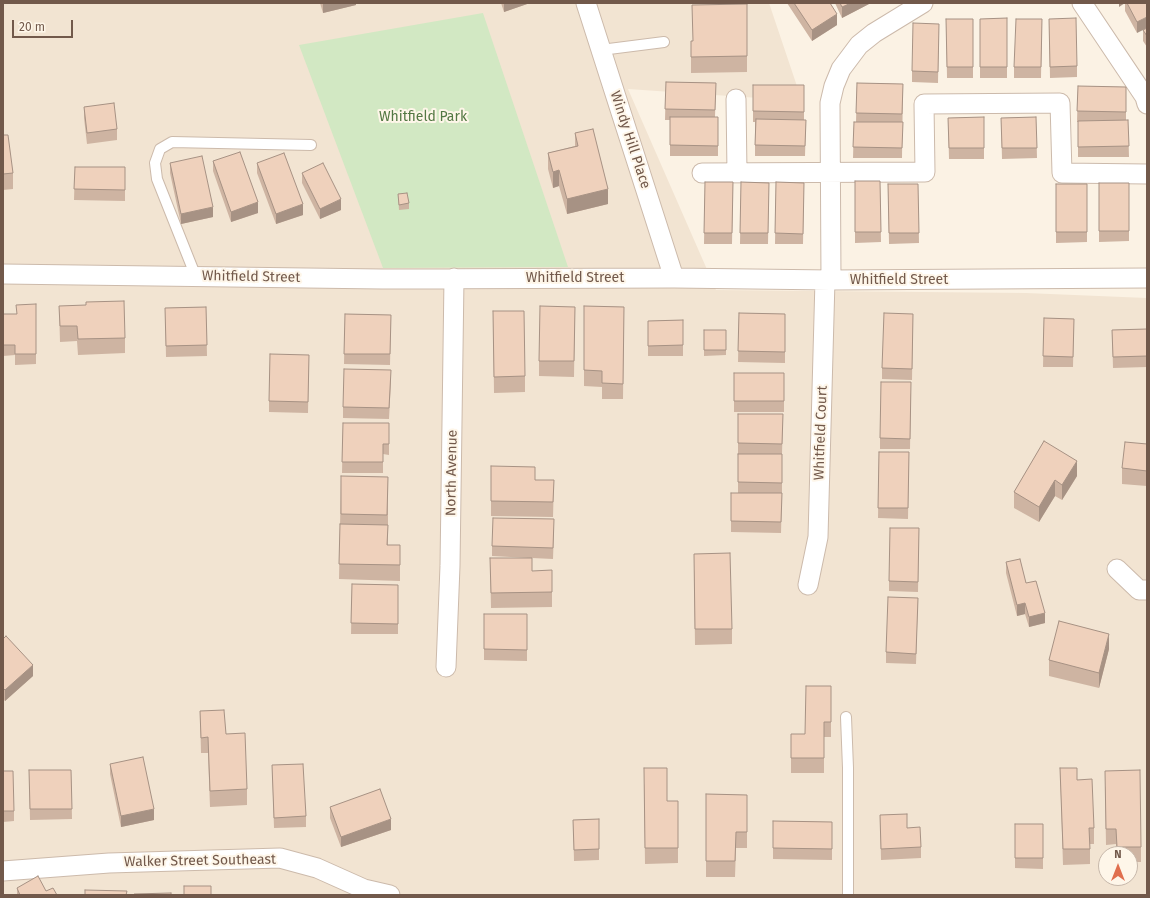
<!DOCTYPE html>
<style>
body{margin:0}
#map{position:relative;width:1150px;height:898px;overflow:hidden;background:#fbf2e4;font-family:"Fira Sans",sans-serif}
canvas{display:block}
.frame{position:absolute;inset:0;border:4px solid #72594b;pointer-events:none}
.north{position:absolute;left:1098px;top:846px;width:40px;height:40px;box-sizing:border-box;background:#fef6e9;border:1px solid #c6b7aa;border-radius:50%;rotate:0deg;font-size:11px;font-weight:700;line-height:16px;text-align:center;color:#72594b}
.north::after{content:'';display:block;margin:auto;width:14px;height:18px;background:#e06f4e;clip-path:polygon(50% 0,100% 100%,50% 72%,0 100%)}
.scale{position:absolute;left:12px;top:20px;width:61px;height:18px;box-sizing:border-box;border:2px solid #72594b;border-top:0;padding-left:5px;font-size:12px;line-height:14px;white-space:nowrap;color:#72594b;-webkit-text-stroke:3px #fef6e9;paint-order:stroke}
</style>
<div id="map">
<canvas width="1150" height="898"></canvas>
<div class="frame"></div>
<div class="north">N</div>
<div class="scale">20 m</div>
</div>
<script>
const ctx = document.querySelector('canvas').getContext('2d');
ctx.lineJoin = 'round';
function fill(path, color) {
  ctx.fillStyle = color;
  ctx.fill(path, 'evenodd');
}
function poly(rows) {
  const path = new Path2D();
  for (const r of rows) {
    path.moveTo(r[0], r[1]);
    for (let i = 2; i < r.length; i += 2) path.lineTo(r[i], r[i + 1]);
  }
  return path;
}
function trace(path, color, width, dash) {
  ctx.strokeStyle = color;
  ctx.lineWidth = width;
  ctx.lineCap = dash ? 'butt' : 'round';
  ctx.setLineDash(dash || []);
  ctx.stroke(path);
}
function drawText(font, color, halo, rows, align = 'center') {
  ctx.font = font + ' "Fira Sans",sans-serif';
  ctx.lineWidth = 4;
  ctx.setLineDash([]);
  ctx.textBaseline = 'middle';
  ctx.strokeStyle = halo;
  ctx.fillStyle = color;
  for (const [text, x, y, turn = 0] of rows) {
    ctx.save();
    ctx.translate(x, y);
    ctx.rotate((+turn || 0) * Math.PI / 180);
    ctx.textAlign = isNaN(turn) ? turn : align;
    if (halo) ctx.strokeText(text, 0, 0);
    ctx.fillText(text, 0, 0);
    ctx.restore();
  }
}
const residential = poly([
 [3,3,769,3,802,101,628,89,716,290,1026,293,1147,298,1147,895,3,895],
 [1106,854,1130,854,1130,878,1106,878]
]);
const green = poly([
 [483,13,568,267,383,268,299,45]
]);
const service = poly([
 [601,50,664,42],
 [196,277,157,179,155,163,160,149,172,142,311,145],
 [846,717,848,768,848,895]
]);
const minor = poly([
 [586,3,674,278],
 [1082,3,1145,97,1147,104],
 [736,99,737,173],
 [702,173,925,172,924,104,1060,103,1062,173,1147,174],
 [3,274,382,279,674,278,831,280,1147,278],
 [831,280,830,103,834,86,841,69,859,45,874,33,923,3],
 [1117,569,1139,590,1147,590],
 [808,585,818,537,825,280],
 [446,667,450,566,454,278],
 [3,871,109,863,280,858,317,868,364,889,390,895]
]);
const wall = poly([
 [320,3,356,3,356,5,323,13],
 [501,3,530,3,504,12],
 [787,3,830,3,837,25,812,41],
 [835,3,869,3,869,4,842,18],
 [1125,3,1147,3,1137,33,1125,11],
 [747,4,747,72,691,73,691,41,693,41],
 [1007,18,1007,78,980,78,980,19],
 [946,19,973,19,973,78,947,78],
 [1042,19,1041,78,1014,78,1014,67],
 [1049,19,1077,66,1077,77,1050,78],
 [939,24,938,83,912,82,912,71],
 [1147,28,1147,47,1143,41,1143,30],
 [666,82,716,83,715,117,718,117,718,156,670,156,670,120,665,120],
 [857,83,903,84,902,158,853,158,854,122,856,122],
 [753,85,804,85,804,120,806,120,805,156,755,156,755,122,753,122],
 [1078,86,1126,87,1126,120,1128,120,1129,157,1078,157,1078,122,1077,122],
 [84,107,117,129,117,140,87,144,84,118],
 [984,117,984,159,949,159,948,118],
 [1036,117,1037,158,1002,159,1001,118],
 [575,133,608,204,567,214,559,186,553,188,548,169,548,153,575,146],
 [3,135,13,173,13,189,3,190],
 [213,161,258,213,231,222,213,171],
 [170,163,213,217,181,224,170,173],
 [257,163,303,215,276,224,257,173],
 [75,167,125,167,125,201,74,200],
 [302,173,341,210,320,219,302,183],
 [855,181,880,181,881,242,855,243],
 [705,182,733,182,732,244,704,244],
 [741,182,769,183,768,244,740,244],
 [776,182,804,183,803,244,775,244],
 [1099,183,1129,183,1129,241,1099,242],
 [888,184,918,184,919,243,889,244],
 [1056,184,1087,184,1087,242,1056,243],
 [398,194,409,203,409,209,399,210],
 [36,304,36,364,15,365,15,355,3,356,3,314,16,314],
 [59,306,125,338,125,353,78,355,77,341,60,342],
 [584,306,624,307,623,399,602,399,602,387,584,386],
 [206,307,207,356,166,357,165,308],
 [575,307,574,377,539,376,539,361],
 [493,311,525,376,525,392,494,393],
 [739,313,785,314,785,363,738,362],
 [345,314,391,315,390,365,344,364],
 [913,314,912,380,882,379,882,368],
 [1044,318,1074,319,1073,367,1043,367],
 [683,320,683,356,648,356,648,321],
 [1147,329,1147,367,1113,368,1112,330],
 [704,330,726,330,726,355,704,356],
 [309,355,308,413,269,412,269,401],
 [734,373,784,373,784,412,734,412],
 [391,381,389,419,343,418,343,407],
 [911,393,910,449,880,449,880,438],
 [738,414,783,414,782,454,738,454],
 [343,423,389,423,389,455,383,454,383,473,342,473],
 [1044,441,1077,476,1062,500,1055,496,1039,522,1014,508,1014,492],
 [1147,444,1147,486,1122,484,1122,468],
 [879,452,909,452,908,519,878,518],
 [738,454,782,454,782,493,759,493,782,493,781,533,731,532,731,493,738,493],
 [491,466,535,480,554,480,553,517,491,516],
 [341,476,388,477,388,545,400,545,400,581,339,579],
 [919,528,918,592,889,591,889,581],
 [554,530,553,559,532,558,532,571,552,592,552,607,491,608,490,558,529,558,492,556,492,546],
 [1006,562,1026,583,1045,623,1029,627,1025,614,1017,616,1006,573],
 [694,570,732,629,732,644,695,645],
 [352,584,398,585,398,634,351,634],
 [918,598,916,664,886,663,886,652],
 [484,614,527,614,527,661,484,660],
 [3,639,33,676,5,701,3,699],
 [1109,649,1099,688,1049,676,1049,660],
 [831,686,831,737,824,737,824,773,791,773,791,734,805,734],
 [200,711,226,734,247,789,247,805,210,807,208,753,201,753],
 [110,764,154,820,121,827,110,774],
 [272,765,306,816,306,827,274,828],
 [1060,768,1077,780,1094,828,1094,844,1090,844,1090,864,1063,865],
 [29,770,71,770,72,819,30,820],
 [3,771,14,811,14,821,3,822],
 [644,784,667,801,678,848,678,863,645,864],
 [1105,786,1141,847,1141,862,1130,862,1130,854,1116,854,1116,844,1106,845],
 [706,794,747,795,747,848,736,848,735,877,706,877],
 [330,807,391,830,341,847,330,818],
 [880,815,907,828,921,847,921,858,881,860],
 [599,819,599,860,574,861,573,820],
 [773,821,832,822,832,860,773,859],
 [1015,824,1043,824,1043,869,1015,868],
 [17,888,46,891,57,895,17,895]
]);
const shadedWall = poly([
 [323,3,356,3,356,5,323,13],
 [504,3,530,3,504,12],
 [851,3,869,3,869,4,842,18,842,7],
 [1119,3,1125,3,1119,7],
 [837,14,837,25,812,41,812,30],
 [1147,17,1147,28,1137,33,1137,22],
 [559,170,559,186,553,188,553,172],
 [608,189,608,204,567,214,567,199],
 [341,199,341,210,320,219,320,209],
 [258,202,258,213,231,222,231,212],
 [303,204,303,215,276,224,276,214],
 [213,207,213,217,181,224,181,214],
 [1077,461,1077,476,1062,500,1062,485],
 [1055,480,1055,496,1039,522,1039,507],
 [1025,603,1025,614,1017,616,1017,605],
 [1045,613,1045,623,1029,627,1029,617],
 [1109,634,1109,649,1099,688,1099,673],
 [33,665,33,676,5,701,5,690],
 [154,809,154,820,121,827,121,816],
 [391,819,391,830,341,847,341,837]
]);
const building = poly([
 [794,3,830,3,837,14,812,30,794,3],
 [840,3,851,3,842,7,840,3],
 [1127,3,1147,3,1147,17,1137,22,1127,3],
 [747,4,747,56,691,57,691,41,693,41,692,5,747,4],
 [1007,18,1007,67,980,67,980,19,1007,18],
 [1076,18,1077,66,1050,67,1049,19,1076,18],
 [946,19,973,19,973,67,947,67,946,19],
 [1016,19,1042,19,1041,67,1014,67,1016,19],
 [913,23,939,24,938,72,912,71,913,23],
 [1147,28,1147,36,1143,30,1147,28],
 [666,82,716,83,715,110,665,109,666,82],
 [857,83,903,84,902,114,856,113,857,83],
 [753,85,804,85,804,112,753,111,753,85],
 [1078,86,1126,87,1126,112,1077,111,1078,86],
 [114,103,117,129,87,133,84,107,114,103],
 [670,117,718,117,718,146,670,145,670,117],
 [984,117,984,148,949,148,948,118,984,117],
 [1036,117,1037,148,1002,148,1001,118,1036,117],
 [756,119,806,120,805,146,755,145,756,119],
 [1128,120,1129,146,1078,147,1078,121,1128,120],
 [854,122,903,122,902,148,853,147,854,122],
 [593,129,608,189,567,199,559,170,553,172,548,153,578,146,575,133,593,129],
 [3,135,8,135,13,173,3,174,3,135],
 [240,152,258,202,231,212,213,161,240,152],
 [284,153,303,204,276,214,257,163,284,153],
 [202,156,213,207,181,214,170,163,202,156],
 [323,163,341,199,320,209,302,173,323,163],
 [75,167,125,167,125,190,74,189,75,167],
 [855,181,880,181,881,232,855,232,855,181],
 [705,182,733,182,732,233,704,233,705,182],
 [741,182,769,183,768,233,740,233,741,182],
 [776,182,804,183,803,234,775,233,776,182],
 [1099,183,1129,183,1129,231,1099,231,1099,183],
 [888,184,918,184,919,233,889,233,888,184],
 [1056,184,1087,184,1087,232,1056,232,1056,184],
 [407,193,409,203,399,205,398,194,407,193],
 [124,301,125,338,78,339,77,326,60,326,59,306,86,305,86,302,124,301],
 [36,304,36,354,15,354,15,345,3,345,3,314,17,314,16,305,36,304],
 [540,306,575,307,574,361,539,361,540,306],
 [584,306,624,307,623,384,602,383,602,371,584,370,584,306],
 [206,307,207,345,166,346,165,308,206,307],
 [493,311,524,311,525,376,494,377,493,311],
 [739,313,785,314,785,352,738,351,739,313],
 [884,313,913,314,912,369,882,368,884,313],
 [345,314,391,315,390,354,344,354,345,314],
 [1044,318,1074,319,1073,357,1043,356,1044,318],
 [683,320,683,345,648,346,648,321,683,320],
 [1147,329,1147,356,1113,357,1112,330,1147,329],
 [704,330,726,330,726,350,704,350,704,330],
 [270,354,309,355,308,402,269,401,270,354],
 [344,369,391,370,389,408,343,407,344,369],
 [734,373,784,373,784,401,734,401,734,373],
 [881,382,911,382,910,439,880,438,881,382],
 [738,414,783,414,782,444,738,443,738,414],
 [343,423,389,423,389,444,383,444,383,462,342,462,343,423],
 [1044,441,1077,461,1062,485,1055,480,1039,507,1014,492,1044,441],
 [1125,442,1147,444,1147,471,1122,468,1125,442],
 [879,452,909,452,908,508,878,508,879,452],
 [738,454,782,454,782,483,738,482,738,454],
 [491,466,535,467,535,480,554,480,553,502,491,501,491,466],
 [341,476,388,477,387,515,341,514,341,476],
 [731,493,782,493,781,522,731,521,731,493],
 [493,518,554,519,553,548,492,546,493,518],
 [340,524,388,525,387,545,400,545,400,565,339,564,340,524],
 [890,528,919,528,918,582,889,581,890,528],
 [730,553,732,629,695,629,694,554,730,553],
 [490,558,532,558,532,571,552,570,552,592,491,593,490,558],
 [1020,559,1026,583,1036,581,1045,613,1029,617,1025,603,1017,605,1006,562,1020,559],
 [352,584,398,585,398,624,351,623,352,584],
 [888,597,918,598,916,654,886,652,888,597],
 [484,614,527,614,527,650,484,649,484,614],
 [1059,621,1109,634,1099,673,1049,660,1059,621],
 [6,636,33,665,5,690,3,688,3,639,6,636],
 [806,686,831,686,831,722,824,722,824,758,791,758,791,734,805,734,806,686],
 [224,710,226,734,245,733,247,789,210,791,208,737,201,738,200,711,224,710],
 [143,757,154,809,121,816,110,764,143,757],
 [303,764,306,816,274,818,272,765,303,764],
 [644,768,667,768,667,801,678,801,678,848,645,848,644,768],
 [1060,768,1077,768,1077,780,1092,779,1094,828,1089,828,1090,849,1063,849,1060,768],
 [29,770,71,770,72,809,30,809,29,770],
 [1140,770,1141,847,1117,847,1116,829,1106,829,1105,771,1140,770],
 [3,771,13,771,14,811,3,811,3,771],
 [380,789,391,819,341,837,330,807,380,789],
 [706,794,747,795,747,832,736,832,735,861,706,861,706,794],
 [907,814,907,828,920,827,921,847,881,849,880,815,907,814],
 [599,819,599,849,574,850,573,820,599,819],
 [773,821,832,822,832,849,773,848,773,821],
 [1015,824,1043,824,1043,858,1015,858,1015,824],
 [38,876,46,891,53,888,57,895,20,895,17,888,38,876],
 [184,886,211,886,211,895,184,895,184,886],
 [85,890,127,891,126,895,85,895,85,890],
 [171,893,171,895,134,895,134,894,171,893]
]);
const parkNames = [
 ["Whitfield Park",423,117]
];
const streetNames = [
 ["Windy Hill Place",630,140,72],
 ["Whitfield Street",251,277,1],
 ["Whitfield Street",575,278],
 ["Whitfield Street",899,280],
 ["Whitfield Court",821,433,-88],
 ["North Avenue",452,473,-89],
 ["Walker Street Southeast",200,861,-1]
];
fill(residential, '#f2e4d2');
fill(green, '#d2e8c3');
trace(service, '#ccbaab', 12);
trace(minor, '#ccbaab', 21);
trace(service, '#fff', 10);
trace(minor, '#fff', 19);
fill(wall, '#ceb4a2');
fill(shadedWall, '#a79284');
fill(building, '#efd1bc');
trace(building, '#a79284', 1);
drawText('14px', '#537843', '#fef6e9', parkNames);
drawText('14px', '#72594b', '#fef6e9', streetNames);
</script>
